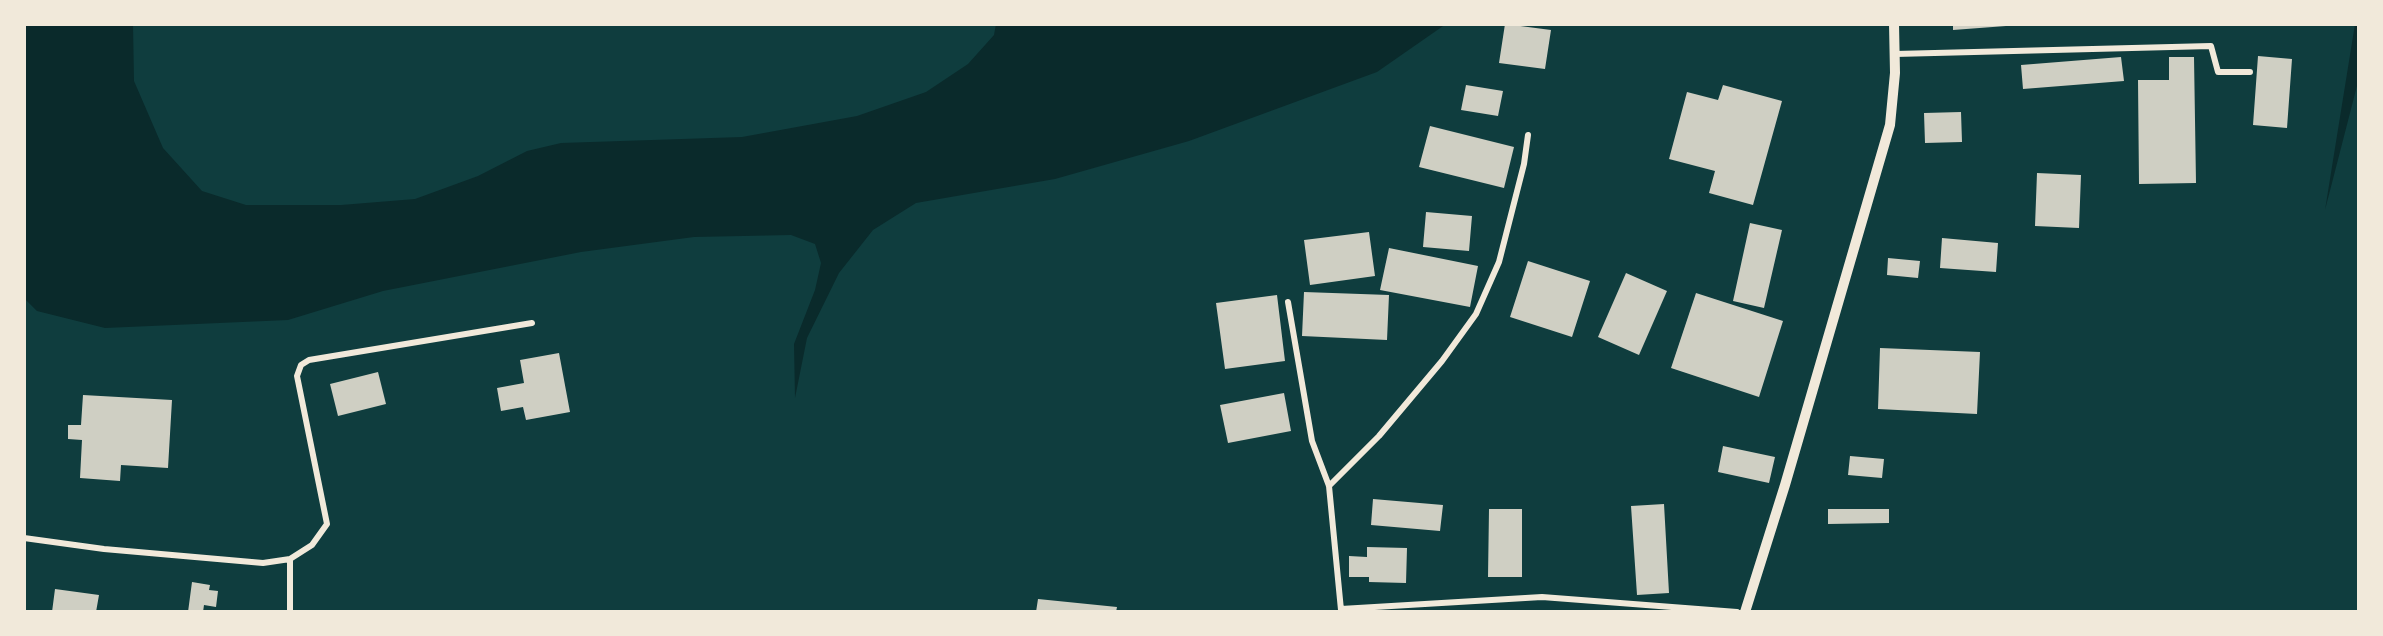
<!DOCTYPE html>
<style>
body{margin:0}
#map{position:relative;width:2383px;height:636px;overflow:hidden;background:#0f3d3e;font-family:"Libre Baskerville",serif}
canvas{display:block}
.frame{position:absolute;inset:0;border:26px solid #f1e9da;pointer-events:none}
</style>
<div id="map">
<canvas width="2383" height="636"></canvas>
<div class="frame"></div>
</div>
<script>
const ctx = document.querySelector('canvas').getContext('2d');
ctx.lineJoin = 'round';
function fill(path, color) {
  ctx.fillStyle = color;
  ctx.fill(path, 'evenodd');
}
function poly(rows) {
  const path = new Path2D();
  for (const r of rows) {
    path.moveTo(r[0], r[1]);
    for (let i = 2; i < r.length; i += 2) path.lineTo(r[i], r[i + 1]);
  }
  return path;
}
function trace(path, color, width, dash) {
  ctx.strokeStyle = color;
  ctx.lineWidth = width;
  ctx.lineCap = dash ? 'butt' : 'round';
  ctx.setLineDash(dash || []);
  ctx.stroke(path);
}
const water = poly([
 [24,24,133,24,134,81,163,148,202,191,246,205,341,205,415,199,478,176,527,151,561,143,742,137,857,116,926,92,968,64,994,35,996,24,1446,24,1377,72,1189,141,1055,179,916,203,873,230,839,273,807,338,795,398,794,344,815,290,821,263,815,244,791,235,694,237,581,252,383,291,288,320,105,328,37,311,24,298],
 [2355,24,2359,24,2359,78,2325,210]
]);
const building = poly([
 [1505,24,1551,30,1545,69,1499,63],
 [1953,24,2006,24,2006,26,1953,30],
 [2258,56,2292,59,2287,128,2253,125],
 [2121,57,2124,81,2023,89,2021,65],
 [2169,57,2194,57,2196,183,2139,184,2138,80,2169,80],
 [1466,85,1503,91,1498,116,1461,110],
 [1723,85,1782,101,1753,205,1709,193,1715,171,1669,159,1687,92,1718,100],
 [1961,112,1962,142,1925,143,1924,113],
 [1430,126,1514,147,1504,188,1419,167],
 [2037,173,2081,175,2079,228,2035,226],
 [1426,212,1472,216,1469,251,1423,247],
 [1750,223,1782,230,1764,308,1733,301],
 [1369,232,1375,276,1310,285,1304,240],
 [1942,238,1998,243,1996,272,1940,268],
 [1389,248,1478,266,1470,307,1380,290],
 [1888,258,1920,261,1918,278,1887,275],
 [1528,261,1590,281,1572,337,1510,317],
 [1626,273,1667,291,1639,355,1598,337],
 [1304,292,1389,295,1387,340,1302,336],
 [1696,293,1783,321,1759,397,1671,368],
 [1277,295,1285,361,1225,369,1216,303],
 [1880,348,1980,352,1977,414,1878,409],
 [559,353,570,412,526,420,523,407,501,411,497,388,524,383,520,360],
 [378,372,386,404,338,416,330,384],
 [1284,393,1291,431,1228,443,1220,405],
 [83,395,172,400,168,468,121,465,120,481,80,478,82,440,68,439,68,425,81,425],
 [1723,446,1775,457,1769,483,1718,472],
 [1850,456,1884,459,1882,478,1848,475],
 [1373,499,1443,505,1440,531,1371,525],
 [1664,504,1669,593,1637,595,1631,506],
 [1489,509,1522,509,1522,577,1488,577],
 [1828,509,1889,509,1889,523,1828,524],
 [1367,547,1407,548,1406,583,1369,582,1369,577,1349,577,1349,556,1367,557],
 [192,582,210,585,209,590,218,591,216,607,204,605,203,612,188,612],
 [55,589,99,595,96,612,52,612],
 [1038,599,1117,607,1116,612,1036,612]
]);
const minor = poly([
 [1895,54,2211,46,2218,72,2250,72],
 [1288,302,1312,441,1329,486,1341,610],
 [1329,486,1379,436,1442,361,1476,314,1499,262,1524,164,1528,135],
 [24,538,104,549,263,563,290,559,312,545,327,524,297,376,301,365,309,360,532,323],
 [290,559,290,612],
 [1341,609,1542,597,1737,612]
]);
const tertiary = poly([
 [1745,612,1785,485,1890,125,1895,73,1894,24]
]);
fill(water, '#0a2a2b');
fill(building, '#cfcfc3');
trace(minor, '#f1e9da', 6);
trace(tertiary, '#f1e9da', 10);
</script>
